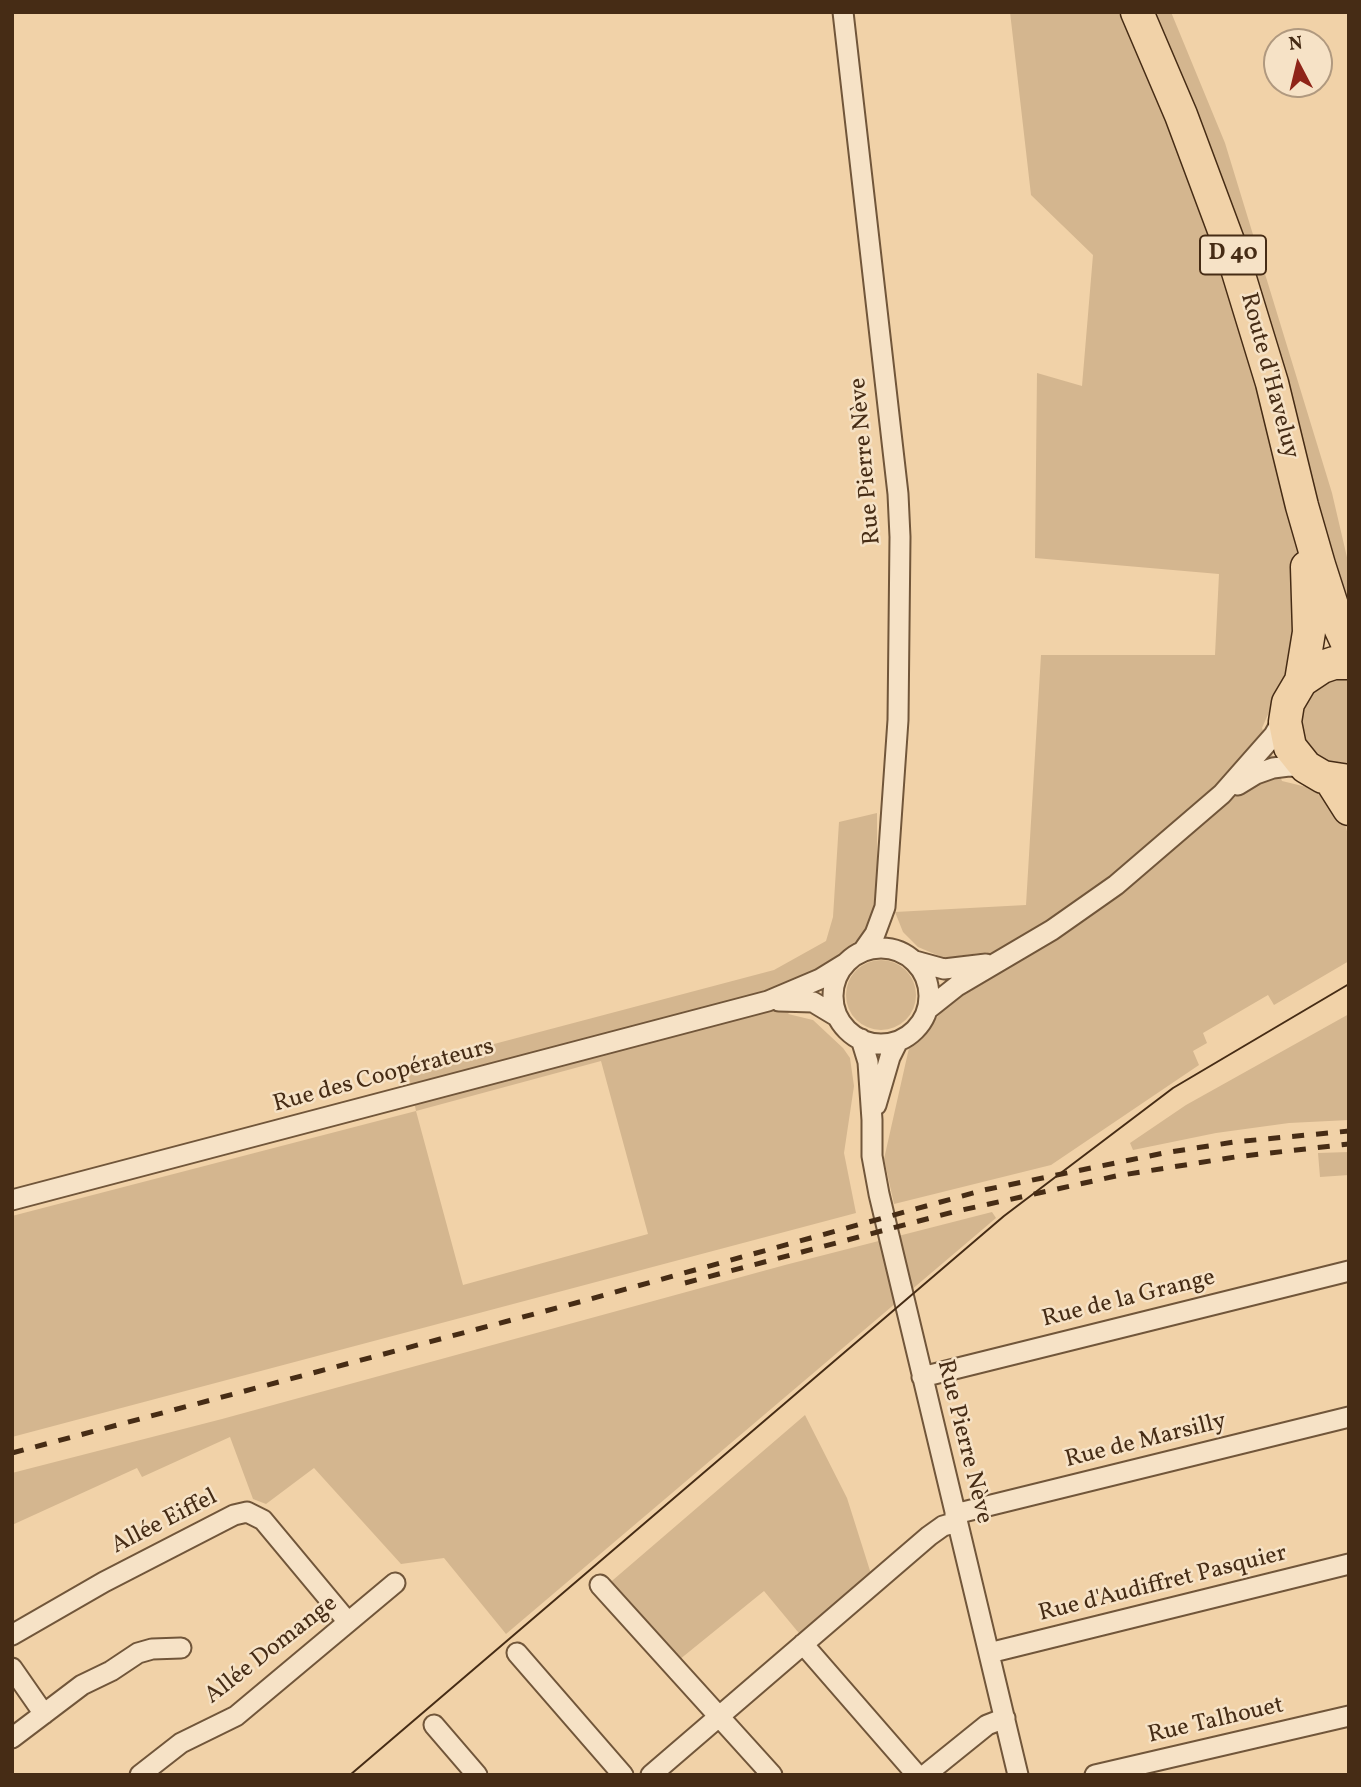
<!DOCTYPE html>
<meta charset="utf-8">
<style>
body{margin:0}
#map{position:relative;width:1361px;height:1787px;overflow:hidden;background:#f1d2a8;font-family:Vollkorn,serif}
canvas{display:block}
.frame{position:absolute;inset:0;border:14px solid #462c15;pointer-events:none}
.north{position:absolute;left:1263px;top:28px;width:70px;height:70px;box-sizing:border-box;background:#f6e2c6;border:2px solid #b0997f;border-radius:50%;rotate:353deg;font-size:19px;font-weight:700;line-height:28px;text-align:center;color:#462c15}
.north::after{content:'';display:block;margin:auto;width:24px;height:32px;background:#8f2418;clip-path:polygon(50% 0,100% 100%,50% 72%,0 100%)}
</style>
<div id="map">
<canvas width="1361" height="1787"></canvas>
<div class="frame"></div>
<div class="north">N</div>
</div>
<script>
const ctx = document.querySelector('canvas').getContext('2d');
ctx.lineJoin = 'round';
function fill(path, color) {
  ctx.fillStyle = color;
  ctx.fill(path, 'evenodd');
}
function poly(rows) {
  const path = new Path2D();
  for (const r of rows) {
    if (r.length === 3) {
      path.moveTo(r[0] + r[2], r[1]);
      path.arc(r[0], r[1], r[2], 0, 2 * Math.PI);
      continue;
    }
    path.moveTo(r[0], r[1]);
    for (let i = 2; i < r.length; i += 2) path.lineTo(r[i], r[i + 1]);
  }
  return path;
}
function trace(path, color, width, dash) {
  ctx.strokeStyle = color;
  ctx.lineWidth = width;
  ctx.lineCap = dash ? 'butt' : 'round';
  ctx.setLineDash(dash || []);
  ctx.stroke(path);
}
function drawText(font, color, halo, rows, align = 'center') {
  ctx.font = font + ' Vollkorn,serif';
  ctx.lineWidth = 5;
  ctx.setLineDash([]);
  ctx.textBaseline = 'middle';
  ctx.strokeStyle = halo;
  ctx.fillStyle = color;
  for (const [text, x, y, turn = 0] of rows) {
    ctx.save();
    ctx.translate(x, y);
    ctx.rotate((+turn || 0) * Math.PI / 180);
    ctx.textAlign = isNaN(turn) ? turn : align;
    if (halo) ctx.strokeText(text, 0, 0);
    ctx.fillText(text, 0, 0);
    ctx.restore();
  }
}
const green = poly([
 [1010,12,1171,12,1225,143,1332,493,1349,566,1349,624,1338,597,1292,660,1262,728,1282,781,1323,791,1343,816,1349,839,1349,961,1274,1005,1268,995,1203,1033,1207,1043,1193,1051,1199,1065,1051,1165,894,1204,884,1159,909,1048,925,1033,946,1006,990,979,987,952,944,958,918,947,903,932,895,912,1026,905,1041,655,1215,655,1219,574,1035,558,1037,373,1082,386,1093,255,1031,195],
 [1340,675,1349,676,1349,770,1312,758,1296,721,1310,690],
 [877,813,877,899,869,932,843,950,788,1014,813,1020,843,1048,850,1058,854,1086,844,1153,856,1213,12,1437,12,1216,416,1111,407,1067,774,970,826,941,833,917,839,822],
 [601,1061,648,1234,463,1285,416,1111],
 [881,995,35],
 [1349,1014,1349,1120,1289,1123,1216,1133,1133,1150,1130,1143,1186,1105],
 [1349,1152,1349,1175,1320,1177,1318,1153],
 [992,1212,996,1218,506,1634,444,1558,401,1564,314,1468,266,1504,253,1499,230,1437,142,1477,137,1468,12,1525,12,1473,222,1419,785,1265],
 [805,1415,847,1498,872,1577,803,1638,764,1591,674,1664,606,1586]
]);
const minor = poly([
 [843,12,898,494,900,537,898,720,885,907,875,934,863,951],
 [1238,785,1256,774,1273,768,1289,766,1306,767],
 [881,996,48],
 [915,961,944,969,986,964],
 [779,1001,813,1002,838,1017],
 [928,1009,957,986,1052,930,1116,885,1222,794,1274,735,1284,717],
 [861,1039,868,1062,872,1120,872,1156,879,1194,1018,1775],
 [876,1105,890,1057,898,1041],
 [12,1200,768,1001,820,979,846,963],
 [922,1377,1349,1271],
 [955,1514,1349,1417],
 [600,1585,772,1775],
 [12,1635,104,1582,234,1515,247,1512,263,1520,348,1622],
 [803,1644,917,1775],
 [517,1653,623,1775],
 [989,1653,1349,1564],
 [12,1668,44,1714],
 [434,1725,477,1775],
 [12,1738,82,1685,111,1671,138,1653,152,1649,181,1648],
 [140,1775,181,1743,236,1716,395,1583],
 [651,1775,929,1536,943,1526,957,1522],
 [925,1775,987,1725,1005,1718],
 [1095,1775,1349,1716]
]);
const primary = poly([
 [1137,12,1181,115,1231,249,1272,383,1302,506,1319,565,1337,621,1349,647],
 [1349,663,1334,663,1322,667,1301,681,1288,703,1285,722,1290,747,1306,767,1323,777,1349,781],
 [1301,681,1309,632,1307,567],
 [1330,779,1349,809]
]);
const tram = poly([
 [350,1775,1004,1216,1173,1088,1349,984]
]);
const rail = poly([
 [685,1283,953,1212,1116,1176,1235,1157,1349,1144],
 [12,1453,583,1301,984,1190,1164,1153,1234,1142,1349,1131]
]);
const shields = [
 [1233,255,66]
];
const shieldNames = [
 ["D 40",1233,255]
];
const streetNames = [
 ["Route d'Haveluy",1268,376,75],
 ["Rue Pierre Nève",867,461,-95],
 ["Rue des Coopérateurs",384,1077,-15],
 ["Rue de la Grange",1129,1300,-14],
 ["Rue Pierre Nève",963,1442,76],
 ["Rue de Marsilly",1146,1442,-14],
 ["Allée Eiffel",165,1523,-27],
 ["Rue d'Audiffret Pasquier",1163,1585,-14],
 ["Allée Domange",272,1651,-38],
 ["Rue Talhouet",1216,1722,-13]
];
fill(green, '#d4b68f');
trace(minor, '#71563a', 23);
trace(primary, '#462c15', 35);
trace(minor, '#f6e2c6', 19);
trace(primary, '#f1d2a8', 32);
trace(tram, '#462c15', 2);
trace(rail, '#462c15', 5, [12, 12]);
for (const [x, y, w] of shields) {
  const box = new Path2D();
  box.roundRect(x - w / 2, y - 19.5, w, 39, 5);
  ctx.fillStyle = '#f6e2c6';
  ctx.fill(box);
  trace(box, '#462c15', 2);
}
drawText('bold 23px', '#462c15', null, shieldNames);
drawText('24px', '#462c15', '#f6e2c6', streetNames);
</script>
